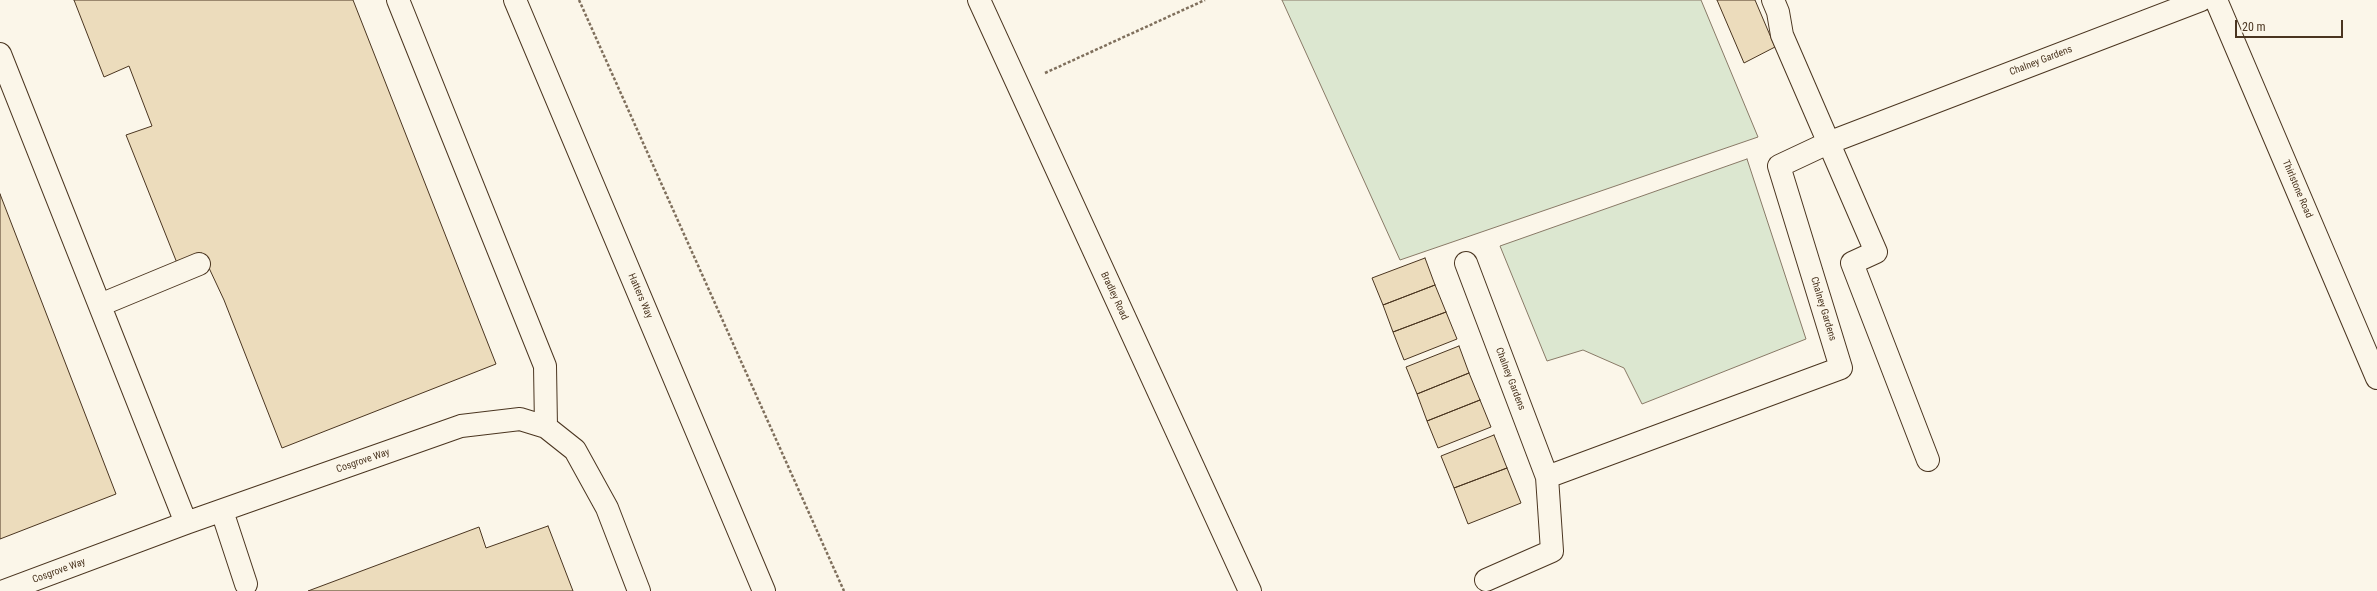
<!DOCTYPE html>
<style>
body{margin:0}
#map{position:relative;width:2377px;height:591px;overflow:hidden;background:#fbf6e9;font-family:"Roboto Condensed",sans-serif}
canvas{display:block}
.scale{position:absolute;left:2235px;top:20px;width:108px;height:18px;box-sizing:border-box;border:2px solid #4a3520;border-top:0;padding-left:5px;font-size:12px;line-height:14px;white-space:nowrap;color:#4a3520;-webkit-text-stroke:3px #fbf6e9;paint-order:stroke}
</style>
<div id="map">
<canvas width="2377" height="591"></canvas>
<div class="scale">20 m</div>
</div>
<script>
const ctx = document.querySelector('canvas').getContext('2d');
ctx.lineJoin = 'round';
function fill(path, color) {
  ctx.fillStyle = color;
  ctx.fill(path, 'evenodd');
}
function poly(rows) {
  const path = new Path2D();
  for (const r of rows) {
    path.moveTo(r[0], r[1]);
    for (let i = 2; i < r.length; i += 2) path.lineTo(r[i], r[i + 1]);
  }
  return path;
}
function trace(path, color, width, dash) {
  ctx.strokeStyle = color;
  ctx.lineWidth = width;
  ctx.lineCap = dash ? 'butt' : 'round';
  ctx.setLineDash(dash || []);
  ctx.stroke(path);
}
function drawText(font, color, halo, rows, align = 'center') {
  ctx.font = font + ' "Roboto Condensed",sans-serif';
  ctx.lineWidth = 3;
  ctx.setLineDash([]);
  ctx.textBaseline = 'middle';
  ctx.strokeStyle = halo;
  ctx.fillStyle = color;
  for (const [text, x, y, turn = 0] of rows) {
    ctx.save();
    ctx.translate(x, y);
    ctx.rotate((+turn || 0) * Math.PI / 180);
    ctx.textAlign = isNaN(turn) ? turn : align;
    if (halo) ctx.strokeText(text, 0, 0);
    ctx.fillText(text, 0, 0);
    ctx.restore();
  }
}
const green = poly([
 [1282,0,1701,0,1758,137,1400,260,1282,0],
 [1747,159,1806,339,1642,404,1624,368,1583,350,1547,361,1500,246,1747,159]
]);
const building = poly([
 [74,0,353,0,496,364,282,448,224,300,202,253,177,263,126,135,152,126,129,66,104,77,74,0],
 [1717,0,1755,0,1775,47,1744,63,1717,0],
 [0,194,116,494,0,539,0,194],
 [1425,258,1435,285,1383,305,1372,278,1425,258],
 [1435,285,1446,312,1393,332,1383,305,1435,285],
 [1446,312,1457,339,1404,360,1393,332,1446,312],
 [1459,346,1469,373,1417,394,1406,367,1459,346],
 [1469,373,1480,400,1427,421,1417,394,1469,373],
 [1480,400,1491,427,1438,448,1427,421,1480,400],
 [1494,435,1507,468,1454,488,1441,456,1494,435],
 [1507,468,1521,503,1468,524,1454,488,1507,468],
 [548,526,573,591,308,591,479,527,486,548,548,526]
]);
const path = poly([
 [579,0,844,591],
 [1045,73,1205,0]
]);
const minor = poly([
 [398,0,545,366,546,427],
 [979,0,1250,591],
 [1773,0,1778,12,1782,35,1876,252,1852,263,1928,460],
 [2216,0,2377,378],
 [0,54,186,523],
 [1466,263,1547,477,1841,368,1779,166,1828,143,2201,0],
 [100,305,199,264],
 [222,511,246,584],
 [1486,580,1552,551,1547,477],
 [4,591,186,523,461,426,520,419,546,427,575,450,607,508,639,591]
]);
const major = poly([
 [515,0,764,591]
]);
const streetNames = [
 ["Chalney Gardens",2041,61,-21],
 ["Thirlstone Road",2297,189,67],
 ["Hatters Way",640,296,67],
 ["Bradley Road",1114,296,65],
 ["Chalney Gardens",1823,309,73],
 ["Chalney Gardens",1510,379,69],
 ["Cosgrove Way",363,461,-19],
 ["Cosgrove Way",59,571,-20]
];
fill(green, '#dce7d0');
trace(green, '#887966', 1);
fill(building, '#ecdcbc');
trace(building, '#4a3520', 1);
trace(minor, '#4a3520', 24);
trace(major, '#4a3520', 24);
trace(path, '#7f6f5c', 2.5, [3, 2]);
trace(minor, '#fbf6e9', 22);
trace(major, '#fbf6e9', 22);
drawText('10px', '#4a3520', '#fbf6e9', streetNames);
</script>
